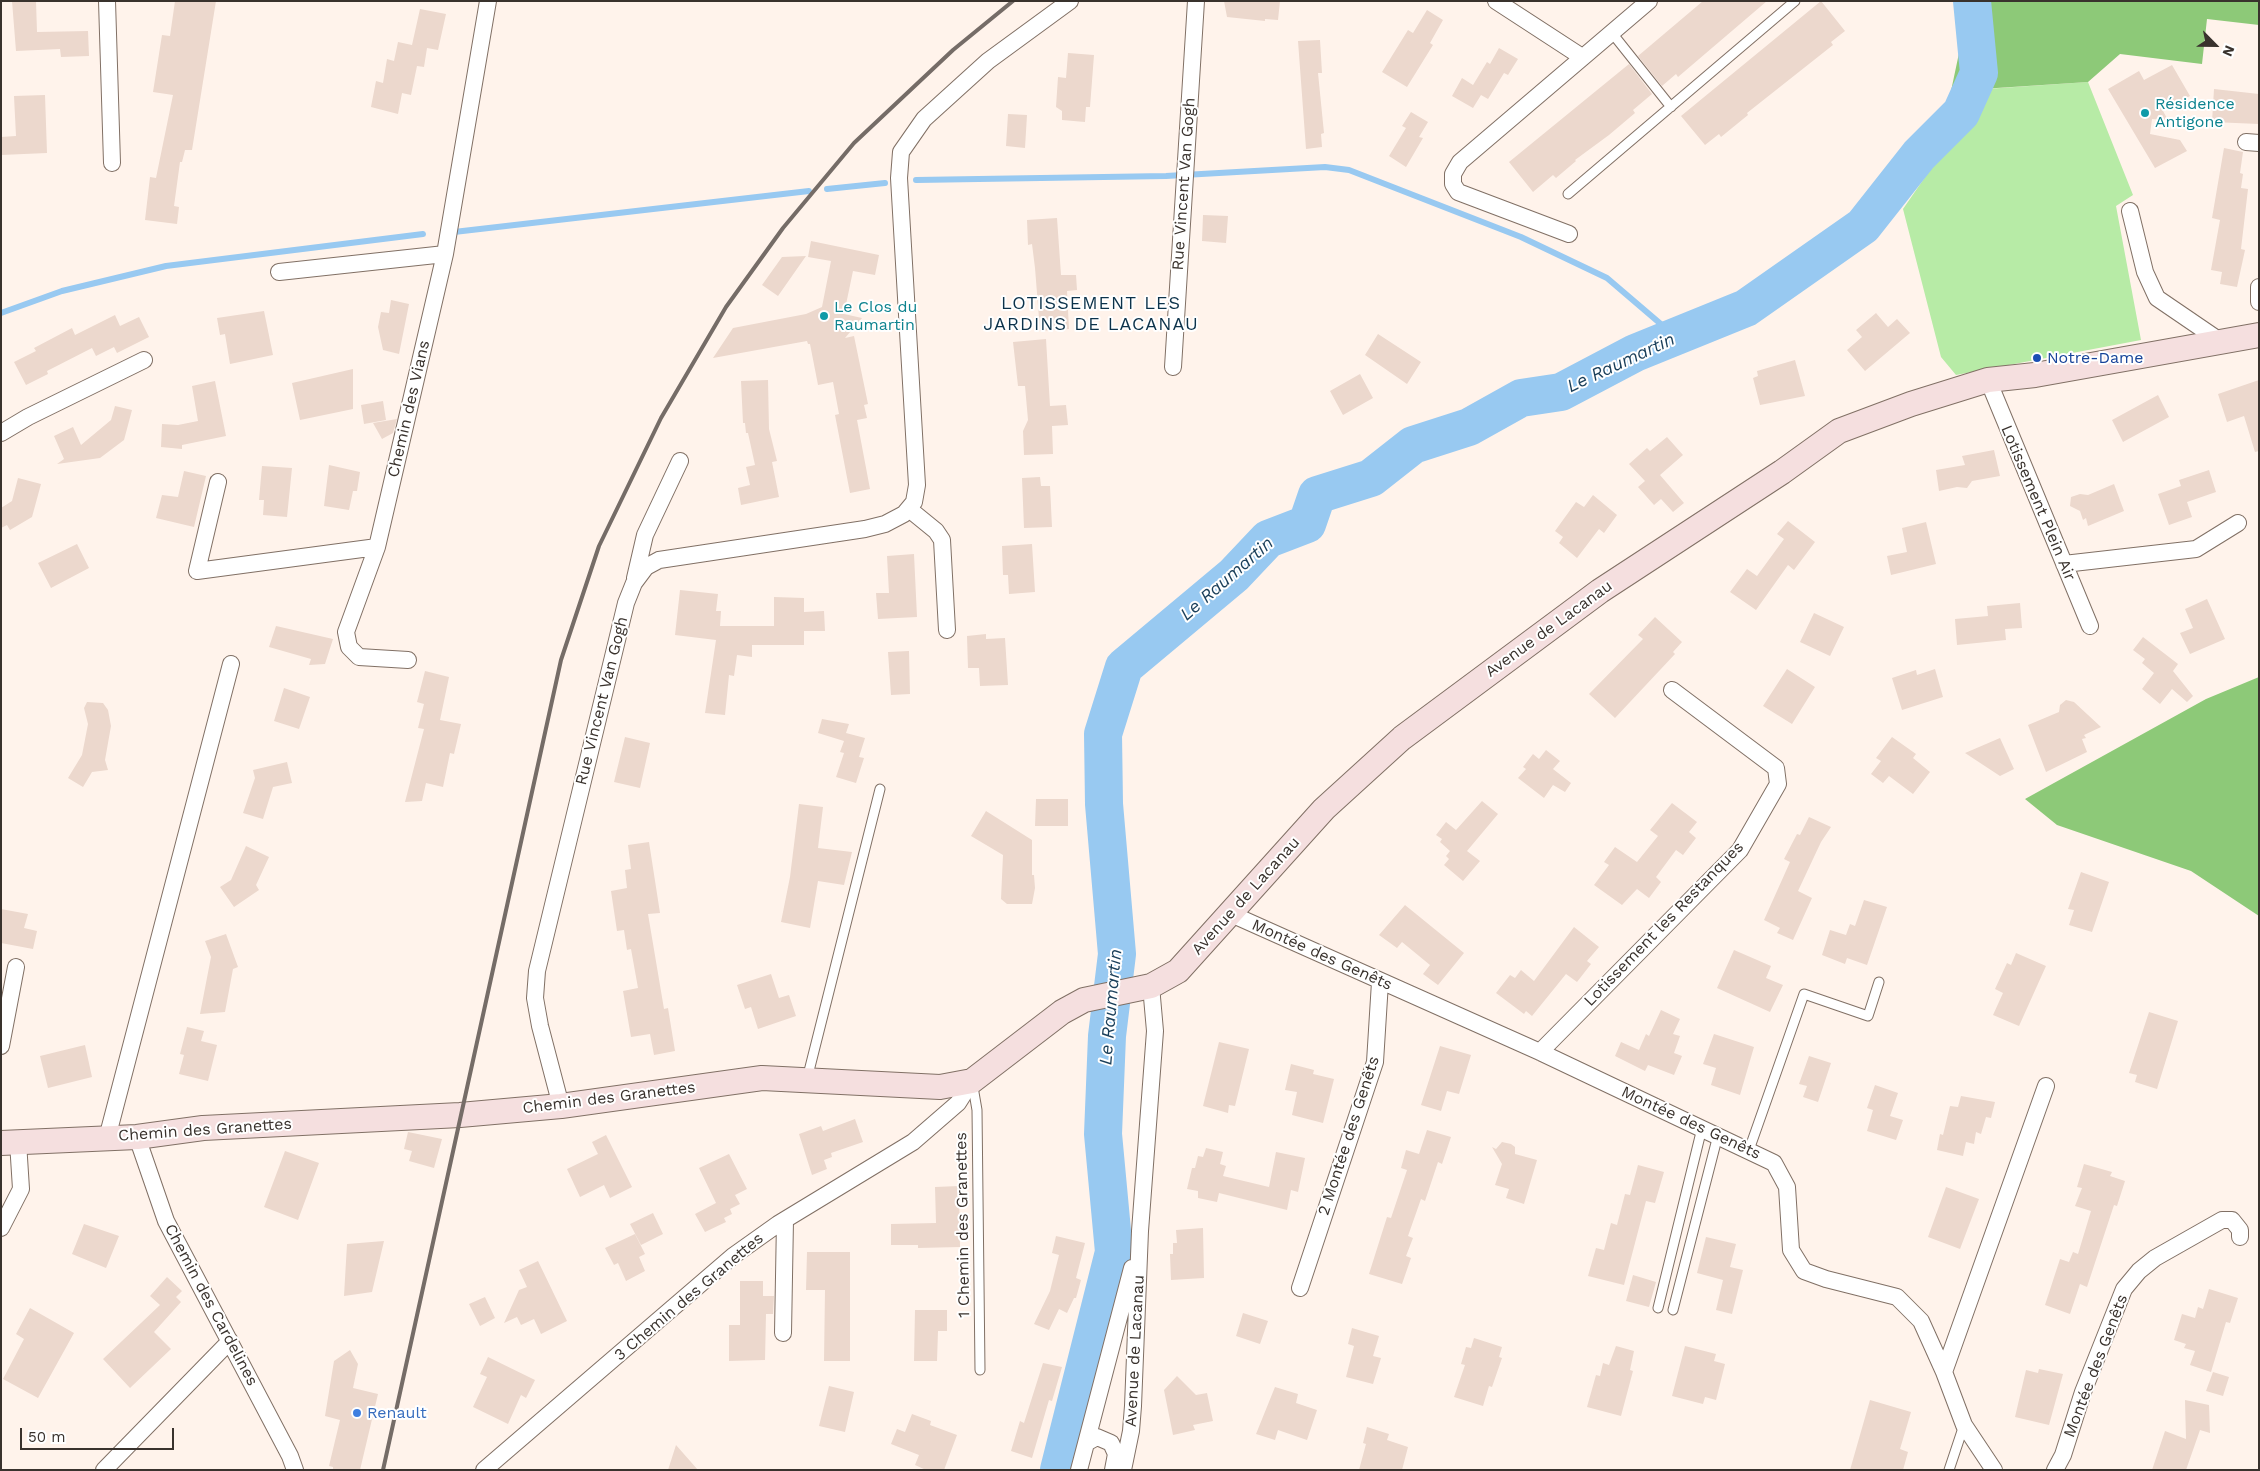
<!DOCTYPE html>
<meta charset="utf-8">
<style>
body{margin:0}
#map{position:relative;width:2260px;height:1471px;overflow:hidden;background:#fff3eb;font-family:"Work Sans",sans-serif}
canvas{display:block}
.frame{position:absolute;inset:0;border:2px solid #39322d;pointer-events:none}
.north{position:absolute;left:2190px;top:20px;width:50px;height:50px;-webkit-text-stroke:4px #fff;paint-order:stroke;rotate:113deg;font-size:14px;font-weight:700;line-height:20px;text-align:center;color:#39322d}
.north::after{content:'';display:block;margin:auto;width:18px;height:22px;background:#39322d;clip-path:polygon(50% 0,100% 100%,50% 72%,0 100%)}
.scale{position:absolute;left:20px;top:1428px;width:154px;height:22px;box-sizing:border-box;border:2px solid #39322d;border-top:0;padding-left:6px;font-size:15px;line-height:18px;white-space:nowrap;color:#39322d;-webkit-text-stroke:4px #fff;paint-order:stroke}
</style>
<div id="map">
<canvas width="2260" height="1471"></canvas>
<div class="frame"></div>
<div class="north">N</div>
<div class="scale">50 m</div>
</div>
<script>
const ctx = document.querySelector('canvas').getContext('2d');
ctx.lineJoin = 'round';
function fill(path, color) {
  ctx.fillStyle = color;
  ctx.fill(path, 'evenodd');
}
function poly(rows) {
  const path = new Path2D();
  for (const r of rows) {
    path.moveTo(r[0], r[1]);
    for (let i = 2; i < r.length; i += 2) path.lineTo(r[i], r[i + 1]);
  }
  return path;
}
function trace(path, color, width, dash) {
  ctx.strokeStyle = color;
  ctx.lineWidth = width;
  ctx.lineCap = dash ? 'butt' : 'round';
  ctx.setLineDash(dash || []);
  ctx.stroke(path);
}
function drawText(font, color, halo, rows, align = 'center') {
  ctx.font = font + ' "Work Sans",sans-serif';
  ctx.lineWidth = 4;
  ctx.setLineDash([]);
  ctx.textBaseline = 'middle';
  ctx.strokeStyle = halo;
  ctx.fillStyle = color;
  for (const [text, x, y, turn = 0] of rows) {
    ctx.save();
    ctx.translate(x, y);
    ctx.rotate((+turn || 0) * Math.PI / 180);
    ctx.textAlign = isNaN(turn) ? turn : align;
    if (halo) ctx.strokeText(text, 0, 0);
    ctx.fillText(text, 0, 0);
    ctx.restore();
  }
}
const green = poly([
 [2088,82,2133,195,2116,206,2141,340,1956,375,1941,357,1903,209,1986,89]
]);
const forest = poly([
 [1970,1,2259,1,2259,25,2207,19,2202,64,2120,54,2088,82,1951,91],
 [2259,677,2259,916,2191,871,2057,825,2025,799,2206,699]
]);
const stream = poly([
 [916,180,1166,176,1325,167,1349,170,1521,237,1607,278,1676,337],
 [827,189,885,183],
 [454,232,809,191],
 [1,313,62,291,166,266,423,234]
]);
const river = poly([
 [1059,1470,1114,1252,1103,1134,1107,1036,1117,954,1104,804,1103,734,1124,667,1234,575,1268,539,1307,524,1317,495,1371,478,1413,445,1469,427,1521,398,1561,392,1635,353,1746,308,1863,226,1919,155,1961,113,1979,73,1972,1]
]);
const building = poly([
 [12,1,36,1,37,32,88,31,89,56,61,57,60,49,16,51],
 [175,1,216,1,192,150,185,150,182,162,180,162,174,206,179,207,177,224,145,220,150,177,156,178,173,95,153,92,162,35,170,36],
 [1224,1,1280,1,1278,20,1265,19,1265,21,1227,17],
 [1703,1,1767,1,1678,77,1676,74,1662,86,1638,56],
 [1821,1,1845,31,1831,42,1833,45,1747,113,1748,115,1721,137,1719,134,1705,145,1681,116],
 [420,9,446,14,438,50,427,48,424,67,417,66,411,95,402,93,398,114,371,107,376,81,383,83,387,59,394,61,398,42,412,45],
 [1427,10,1443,20,1430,43,1433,45,1407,87,1382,72,1408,30,1413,33],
 [1320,40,1322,73,1318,73,1324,133,1321,134,1322,147,1306,149,1298,41],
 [1499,48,1518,59,1508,75,1504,73,1488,99,1481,95,1473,108,1452,96,1462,78,1473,85,1487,62,1490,64],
 [1068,53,1094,55,1090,107,1086,107,1085,122,1062,120,1062,111,1056,107,1058,77,1066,78],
 [1629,64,1652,94,1633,110,1635,113,1609,135,1575,160,1576,161,1556,178,1553,175,1533,192,1509,162],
 [2172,65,2190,96,2163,111,2168,120,2152,119,2150,134,2180,140,2187,151,2155,168,2108,89,2139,71,2144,80],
 [2214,89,2259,94,2259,124,2212,122],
 [45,95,47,153,1,155,1,137,16,136,14,96],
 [1411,112,1428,122,1419,137,1423,138,1406,167,1389,156,1406,128,1402,126],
 [1008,114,1027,115,1025,148,1006,146],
 [2224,148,2243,152,2240,173,2243,174,2241,188,2248,189,2241,249,2245,250,2237,287,2220,284,2222,272,2211,270,2220,220,2212,218],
 [1203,215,1228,216,1226,243,1202,241],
 [1057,218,1061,275,1076,275,1077,290,1067,291,1069,329,1040,331,1035,268,1032,244,1028,245,1027,220],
 [811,241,879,255,875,275,853,271,844,314,862,318,845,338,854,336,868,404,864,405,867,418,857,420,870,489,850,493,835,415,839,414,833,382,818,385,810,344,808,344,807,341,713,358,733,328,806,314,822,307,831,261,808,257],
 [806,256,778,296,762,285,782,257],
 [391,300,409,304,399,354,383,350,378,327,381,312,389,313],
 [264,311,273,355,230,364,225,334,220,335,217,318],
 [1876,313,1888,327,1897,319,1910,333,1865,371,1847,350,1862,337,1856,330],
 [115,315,120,326,139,317,149,337,117,353,114,347,96,356,92,348,47,371,48,374,26,385,14,362,36,351,34,348,72,328,75,335],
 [1378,334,1421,362,1407,384,1365,355],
 [1046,339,1050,406,1066,405,1068,425,1052,426,1053,454,1024,455,1023,431,1028,420,1025,386,1018,386,1013,342],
 [1795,360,1805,396,1760,405,1753,378,1758,376,1757,371],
 [353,369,353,409,300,420,292,383],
 [1360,374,1373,398,1343,415,1330,391],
 [768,380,769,429,777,461,772,462,779,497,741,505,738,488,750,485,746,467,755,465,748,433,746,433,745,423,743,423,741,381],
 [2259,380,2259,451,2255,452,2244,416,2227,422,2218,394],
 [215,381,226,436,182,445,182,449,161,447,162,424,178,425,198,421,192,386],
 [2158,395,2169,417,2123,442,2112,420],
 [383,401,386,420,364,424,361,405],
 [115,406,132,410,124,440,100,458,57,464,64,459,54,436,73,427,81,445,111,420],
 [397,419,393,433,382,439,373,423],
 [1667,437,1683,455,1660,475,1684,503,1673,512,1661,499,1654,505,1638,487,1645,481,1629,464,1647,448,1650,451],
 [1994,450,2000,476,1972,481,1967,488,1957,487,1939,491,1936,470,1965,465,1962,456],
 [329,465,360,472,357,491,353,491,349,510,324,506],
 [262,466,292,468,287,517,263,515,264,500,259,500],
 [2209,470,2216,492,2187,502,2192,517,2169,525,2158,494,2181,486,2179,480],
 [184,471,206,476,194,527,156,518,162,495,178,497],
 [1040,477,1041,486,1050,486,1052,527,1024,528,1022,478],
 [18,478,41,484,32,517,10,530,7,525,1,528,1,508,12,501],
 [2114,484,2124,511,2088,526,2086,518,2083,520,2080,511,2070,506,2071,497,2080,494,2088,495],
 [1593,495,1617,515,1604,533,1599,529,1577,558,1559,543,1563,537,1555,531,1576,502,1584,507],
 [1788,521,1815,542,1794,570,1788,565,1756,610,1730,592,1747,569,1757,576,1784,539,1777,534],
 [1926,522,1936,564,1891,575,1887,556,1907,552,1902,528],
 [77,544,89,568,51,588,38,563],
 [1032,544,1035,592,1009,594,1008,575,1003,575,1002,546],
 [914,554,917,617,878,619,876,593,889,593,887,556],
 [680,590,718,594,716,611,721,611,720,626,774,626,774,597,804,598,804,612,824,611,825,631,804,631,804,645,752,645,752,657,737,655,734,676,729,675,725,715,705,713,716,640,675,635],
 [2207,599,2225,639,2190,654,2180,633,2193,628,2185,609],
 [2020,603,2022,628,2005,629,2006,640,1957,645,1955,619,1988,616,1987,606],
 [1814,613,1844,627,1830,656,1800,642],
 [1655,617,1682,642,1673,652,1675,654,1615,718,1589,694,1643,639,1638,635],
 [276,626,333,639,325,664,309,665,311,659,269,647],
 [986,634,986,639,1005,638,1008,685,980,686,979,668,968,668,967,636],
 [2143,637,2178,664,2173,671,2193,696,2187,702,2172,689,2160,704,2142,689,2154,673,2142,663,2145,659,2133,650],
 [909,651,910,694,891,695,888,652],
 [1787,669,1815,687,1792,724,1763,706],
 [1935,669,1943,697,1902,710,1892,678,1916,670,1917,675],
 [425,671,449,677,440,720,461,724,454,754,450,753,443,787,426,783,422,801,405,802,424,729,418,728,424,704,417,702],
 [284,688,310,697,299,729,274,721],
 [2066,700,2074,702,2101,727,2084,735,2086,738,2082,739,2087,752,2046,772,2028,725,2059,712,2060,705],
 [87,702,103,703,108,710,111,726,105,760,108,770,92,772,83,787,68,778,82,755,88,724,84,708],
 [822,719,849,724,846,733,865,738,859,757,864,758,856,783,836,777,844,753,840,752,844,741,818,733],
 [625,737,650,743,640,788,614,782],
 [1892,737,1916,754,1913,758,1930,772,1913,794,1889,776,1883,783,1871,774,1881,761,1876,758],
 [2000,738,2014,769,2000,776,1965,753],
 [1546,750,1560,761,1553,769,1571,783,1565,792,1553,785,1544,798,1518,778,1526,769,1523,767,1533,754,1539,759],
 [287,762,292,783,273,787,263,819,243,813,255,778,253,770],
 [1036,799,1068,799,1068,826,1035,826],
 [1482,801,1498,814,1467,851,1480,861,1463,881,1444,865,1449,859,1446,856,1450,851,1440,842,1442,839,1436,835,1446,822,1456,830],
 [1672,803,1697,822,1689,832,1696,838,1683,855,1676,850,1656,877,1661,882,1649,898,1637,889,1622,905,1594,885,1609,865,1604,862,1615,847,1637,862,1658,836,1650,830],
 [799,804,823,807,818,848,852,852,844,885,818,881,810,928,781,922,790,877],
 [986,811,1032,840,1032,875,1034,875,1035,888,1032,904,1007,904,1001,899,1003,855,971,836],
 [1809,817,1831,827,1821,842,1798,891,1812,898,1793,940,1777,933,1780,928,1764,920,1790,862,1784,859,1797,834,1800,835],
 [649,842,660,913,648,914,664,1009,668,1008,675,1051,654,1055,650,1034,631,1037,623,991,638,988,631,949,627,950,624,930,617,931,611,891,627,888,625,870,631,869,628,845],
 [246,846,269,857,256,885,259,890,234,907,220,887,231,880],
 [2081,872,2109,882,2092,932,2069,925,2074,910,2068,909],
 [1864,900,1887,907,1867,965,1847,958,1845,964,1822,955,1830,930,1846,935,1850,924,1855,926],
 [1405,905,1464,953,1438,985,1423,974,1430,965,1402,942,1397,948,1379,935],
 [1,909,28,914,24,928,37,931,33,949,1,943],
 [1574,927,1599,947,1587,961,1591,964,1577,982,1566,974,1532,1016,1526,1011,1524,1014,1496,993,1510,975,1515,978,1521,970,1534,981],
 [226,934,238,967,233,969,225,1012,200,1014,211,957,205,941],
 [1734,950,1771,966,1766,978,1783,985,1770,1012,1717,988],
 [2016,953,2046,966,2019,1026,1993,1015,2003,993,1995,989,2007,963,2011,965],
 [771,974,779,998,789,995,796,1016,758,1029,751,1007,745,1009,737,985],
 [1661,1010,1680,1019,1673,1034,1680,1036,1674,1053,1682,1056,1674,1075,1648,1065,1645,1071,1615,1056,1621,1042,1639,1050,1646,1034,1649,1036],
 [2149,1012,2178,1021,2157,1089,2135,1082,2137,1075,2129,1073],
 [187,1027,204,1031,201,1041,217,1045,208,1081,179,1074,184,1055,180,1054],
 [1714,1034,1754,1047,1740,1095,1711,1085,1716,1068,1703,1064],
 [1219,1042,1249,1049,1235,1106,1229,1105,1228,1113,1203,1106],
 [85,1045,92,1077,48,1088,40,1056],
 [1440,1046,1471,1055,1459,1094,1447,1091,1441,1111,1421,1105],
 [1809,1056,1831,1063,1818,1102,1803,1097,1807,1086,1799,1084],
 [1291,1064,1314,1070,1313,1074,1334,1079,1323,1123,1292,1115,1297,1092,1285,1090],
 [1875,1085,1898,1093,1890,1116,1903,1120,1896,1140,1867,1131,1873,1110,1867,1108],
 [1961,1096,1995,1102,1991,1118,1986,1117,1981,1134,1976,1132,1974,1144,1966,1142,1963,1156,1937,1150,1940,1134,1943,1135,1950,1106,1958,1107],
 [855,1119,863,1142,831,1153,832,1157,824,1160,827,1169,812,1175,799,1134,821,1126,823,1131],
 [1427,1130,1451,1137,1442,1164,1438,1162,1425,1201,1421,1199,1408,1236,1413,1238,1406,1256,1411,1258,1402,1284,1369,1274,1387,1217,1391,1218,1407,1170,1401,1168,1406,1150,1419,1154],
 [408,1132,442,1139,434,1168,409,1161,412,1151,404,1149],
 [606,1135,632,1187,610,1198,604,1185,580,1197,567,1169,598,1154,592,1142],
 [1502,1142,1511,1144,1515,1147,1515,1154,1537,1160,1524,1204,1506,1198,1509,1189,1495,1185,1502,1164,1492,1147,1496,1149],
 [1206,1148,1223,1152,1220,1164,1226,1166,1223,1176,1269,1187,1276,1152,1305,1158,1298,1192,1291,1190,1287,1210,1219,1193,1217,1202,1198,1198,1198,1191,1187,1189,1192,1168,1195,1168,1198,1156,1203,1157],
 [285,1151,319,1163,298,1220,264,1207],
 [729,1154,747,1189,735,1195,740,1204,730,1209,732,1214,724,1218,726,1222,705,1232,695,1214,716,1203,699,1168],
 [2084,1164,2112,1172,2110,1176,2125,1181,2117,1206,2114,1205,2087,1287,2080,1284,2070,1314,2045,1305,2060,1259,2069,1262,2073,1252,2078,1254,2091,1211,2075,1206,2082,1188,2077,1187],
 [1638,1165,1664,1172,1655,1203,1646,1201,1624,1285,1588,1276,1596,1248,1604,1250,1611,1223,1617,1225,1625,1194,1630,1195],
 [959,1186,960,1247,918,1248,918,1245,891,1245,891,1224,936,1223,935,1187],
 [1946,1187,1979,1199,1960,1249,1928,1237],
 [653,1213,663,1234,641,1245,630,1224],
 [84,1224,119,1236,106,1268,72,1254],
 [1203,1228,1204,1278,1171,1280,1170,1254,1173,1254,1173,1243,1177,1243,1176,1230],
 [635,1234,645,1254,639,1257,645,1271,626,1281,618,1263,614,1265,605,1248],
 [1056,1236,1085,1243,1076,1278,1081,1280,1076,1298,1074,1298,1067,1313,1059,1309,1049,1330,1034,1324,1050,1291,1059,1255,1052,1253],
 [1706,1237,1736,1244,1730,1267,1743,1270,1732,1314,1716,1310,1723,1280,1697,1273],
 [384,1241,372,1292,344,1296,347,1244],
 [807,1252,850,1252,850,1361,824,1361,825,1290,806,1290],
 [538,1261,567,1321,541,1334,534,1319,521,1325,517,1317,504,1323,519,1290,527,1287,519,1270],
 [1633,1275,1656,1282,1649,1307,1626,1301],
 [167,1277,182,1291,176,1297,181,1302,154,1332,171,1349,130,1388,103,1359,160,1305,150,1296],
 [740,1281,763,1281,763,1296,774,1296,773,1314,766,1314,765,1360,729,1361,729,1325,740,1325],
 [2209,1289,2238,1298,2230,1323,2226,1322,2211,1372,2190,1365,2195,1351,2184,1348,2186,1344,2174,1340,2182,1314,2195,1318,2198,1307,2203,1309],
 [485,1297,495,1318,480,1326,469,1304],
 [30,1308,74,1333,38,1398,3,1379,24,1339,16,1334],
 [915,1310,947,1310,947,1331,938,1331,937,1361,914,1361],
 [1243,1313,1268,1321,1260,1344,1236,1336],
 [1352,1328,1379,1336,1373,1356,1381,1358,1373,1384,1346,1377,1354,1346,1348,1344],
 [1474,1338,1502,1347,1499,1357,1502,1358,1492,1387,1489,1386,1483,1406,1454,1397,1465,1365,1461,1364,1466,1347,1471,1348],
 [1616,1346,1634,1351,1630,1370,1633,1371,1621,1416,1587,1407,1596,1375,1600,1376,1603,1363,1609,1365],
 [1685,1346,1716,1354,1714,1361,1725,1364,1716,1400,1705,1397,1703,1404,1672,1396],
 [350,1350,358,1364,353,1388,378,1394,360,1470,333,1470,333,1467,329,1466,340,1420,325,1416,334,1361],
 [488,1357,535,1380,526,1398,521,1395,508,1424,473,1407,487,1377,480,1374],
 [1043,1363,1062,1367,1052,1401,1049,1400,1032,1458,1011,1451,1020,1421,1024,1423],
 [2039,1369,2063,1374,2049,1425,2015,1417,2026,1370,2038,1373],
 [2213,1372,2229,1377,2223,1396,2206,1391],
 [1177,1376,1196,1395,1207,1393,1213,1421,1193,1425,1195,1430,1173,1435,1164,1390],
 [829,1386,854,1392,845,1432,819,1426],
 [1275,1387,1298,1394,1296,1403,1317,1410,1307,1440,1278,1430,1275,1440,1256,1434],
 [1870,1400,1911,1412,1900,1449,1908,1452,1903,1470,1850,1470],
 [2185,1400,2209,1405,2210,1433,2200,1430,2186,1470,2152,1470,2165,1431,2186,1439],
 [912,1414,931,1421,930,1425,957,1435,944,1470,926,1470,915,1465,919,1455,891,1444,897,1429,905,1432],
 [1367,1427,1389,1434,1387,1440,1408,1447,1402,1470,1359,1470,1366,1444,1363,1443],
 [676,1445,698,1470,668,1470]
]);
const lane = poly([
 [1612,33,1671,107],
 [1568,194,1795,1],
 [807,1079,880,789],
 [972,1081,977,1110,980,1370],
 [1749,1150,1804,994,1868,1016,1879,982],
 [1658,1308,1702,1128],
 [1673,1310,1718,1135],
 [1949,1470,1964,1425]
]);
const street = poly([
 [107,1,112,163],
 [1496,1,1582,57],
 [2246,142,2259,143],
 [2130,211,2145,272,2157,298,2220,341],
 [1569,234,1458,192,1453,184,1453,174,1460,162,1649,1],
 [279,272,445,254],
 [2259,287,2259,302],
 [1173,367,1196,1],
 [1988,380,2090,626],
 [1,433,28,417,144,360],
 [218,482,197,571,377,547,445,254,488,1],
 [909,509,936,531,942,540,947,630],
 [377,547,346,632,349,647,359,657,408,660],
 [2064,564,2196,549,2238,523],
 [635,578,645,535,680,461],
 [1231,914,1540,1052,1774,1163,1787,1187,1791,1250,1804,1271,1826,1279,1897,1297,1921,1321,1944,1372,1964,1425,1994,1470],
 [1,1046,16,967],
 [1540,1052,1740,850,1778,784,1776,768,1672,690],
 [561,1106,540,1026,535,998,537,971,626,603,634,583,646,567,659,560,865,529,885,524,904,514,914,502,917,485,899,178,901,152,924,119,988,61,1070,1],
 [137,1137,166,1221,290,1456,295,1470],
 [107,1138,231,664],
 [1,1228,21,1189,18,1142],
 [1300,1288,1375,1062,1380,982],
 [783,1333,785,1220],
 [1944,1372,2046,1086],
 [1088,1442,1097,1437,1111,1443,1116,1454,1113,1470],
 [104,1470,230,1341],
 [484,1470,733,1256,778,1224,913,1142,958,1103,972,1081],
 [1079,1470,1132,1268],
 [1123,1470,1131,1431,1133,1406,1140,1231,1155,1031,1151,986],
 [2055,1470,2063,1455,2083,1392,2124,1289,2139,1271,2155,1258,2222,1220,2232,1220,2240,1230,2240,1237]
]);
const secondary = poly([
 [1,1143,137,1137,203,1128,460,1115,561,1106,762,1078,940,1087,972,1081,1062,1012,1084,1000,1151,986,1178,971,1324,809,1402,738,1600,591,1782,472,1839,431,1911,404,1988,380,2035,375,2259,335]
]);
const rail = poly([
 [383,1470,561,660,599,546,661,418,726,307,783,228,854,143,953,50,1013,1]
]);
const markers = [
 [2145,113,5,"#0f9aa8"],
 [824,316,5,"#0f9aa8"],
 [2037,358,5,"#1a4fb4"],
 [357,1413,5,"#3f7fe0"]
];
const cultureNames = [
 ["Résidence",2155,104],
 ["Antigone",2155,122],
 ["Le Clos du",834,307],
 ["Raumartin",834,325]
];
const streetNames = [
 ["Rue Vincent Van Gogh",1184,184,-86],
 ["Chemin des Vians",409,409,-77],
 ["Lotissement Plein Air",2038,503,67],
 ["Avenue de Lacanau",1549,629,-36],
 ["Rue Vincent Van Gogh",602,701,-76],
 ["Avenue de Lacanau",1246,896,-48],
 ["Lotissement les Restanques",1664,924,-46],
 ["Montée des Genêts",1322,955,24],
 ["Chemin des Granettes",609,1098,-7],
 ["Montée des Genêts",1691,1123,25],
 ["Chemin des Granettes",205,1130,-4],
 ["2 Montée des Genêts",1349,1136,-72],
 ["1 Chemin des Granettes",963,1225,-91],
 ["3 Chemin des Granettes",689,1297,-40],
 ["Chemin des Cardelines",211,1305,62],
 ["Avenue de Lacanau",1135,1351,-87],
 ["Montée des Genêts",2096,1366,-69]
];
const transitNames = [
 ["Notre-Dame",2047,358]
];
const shopNames = [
 ["Renault",367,1413]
];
const neighbourhoodNames = [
 ["LOTISSEMENT LES",1091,304],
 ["JARDINS DE LACANAU",1091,325]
];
const waterNames = [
 ["Le Raumartin",1621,363,-25],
 ["Le Raumartin",1227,579,-41],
 ["Le Raumartin",1111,1007,-85]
];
fill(green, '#b7eba6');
fill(forest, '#8dc978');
trace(stream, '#98c9f1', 6);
trace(river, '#98c9f1', 38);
fill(building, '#ecd8cd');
trace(lane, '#817065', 11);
trace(street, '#817065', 18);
trace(secondary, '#817065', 26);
trace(lane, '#fff', 9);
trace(street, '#fff', 16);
trace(secondary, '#f5dfdf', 24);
trace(rail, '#756c67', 4);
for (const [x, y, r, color] of markers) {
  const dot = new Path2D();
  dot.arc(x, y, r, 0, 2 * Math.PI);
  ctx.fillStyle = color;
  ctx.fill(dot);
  trace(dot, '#fff', 2);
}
drawText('16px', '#0d838f', '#fff', cultureNames, 'left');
drawText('16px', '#39322d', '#fff', streetNames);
drawText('16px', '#164399', '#fff', transitNames, 'left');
drawText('16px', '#366cbe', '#fff', shopNames, 'left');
ctx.letterSpacing = '1px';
drawText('18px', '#0c324a', '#fff', neighbourhoodNames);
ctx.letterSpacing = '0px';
drawText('italic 18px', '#193e59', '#fff', waterNames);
</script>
